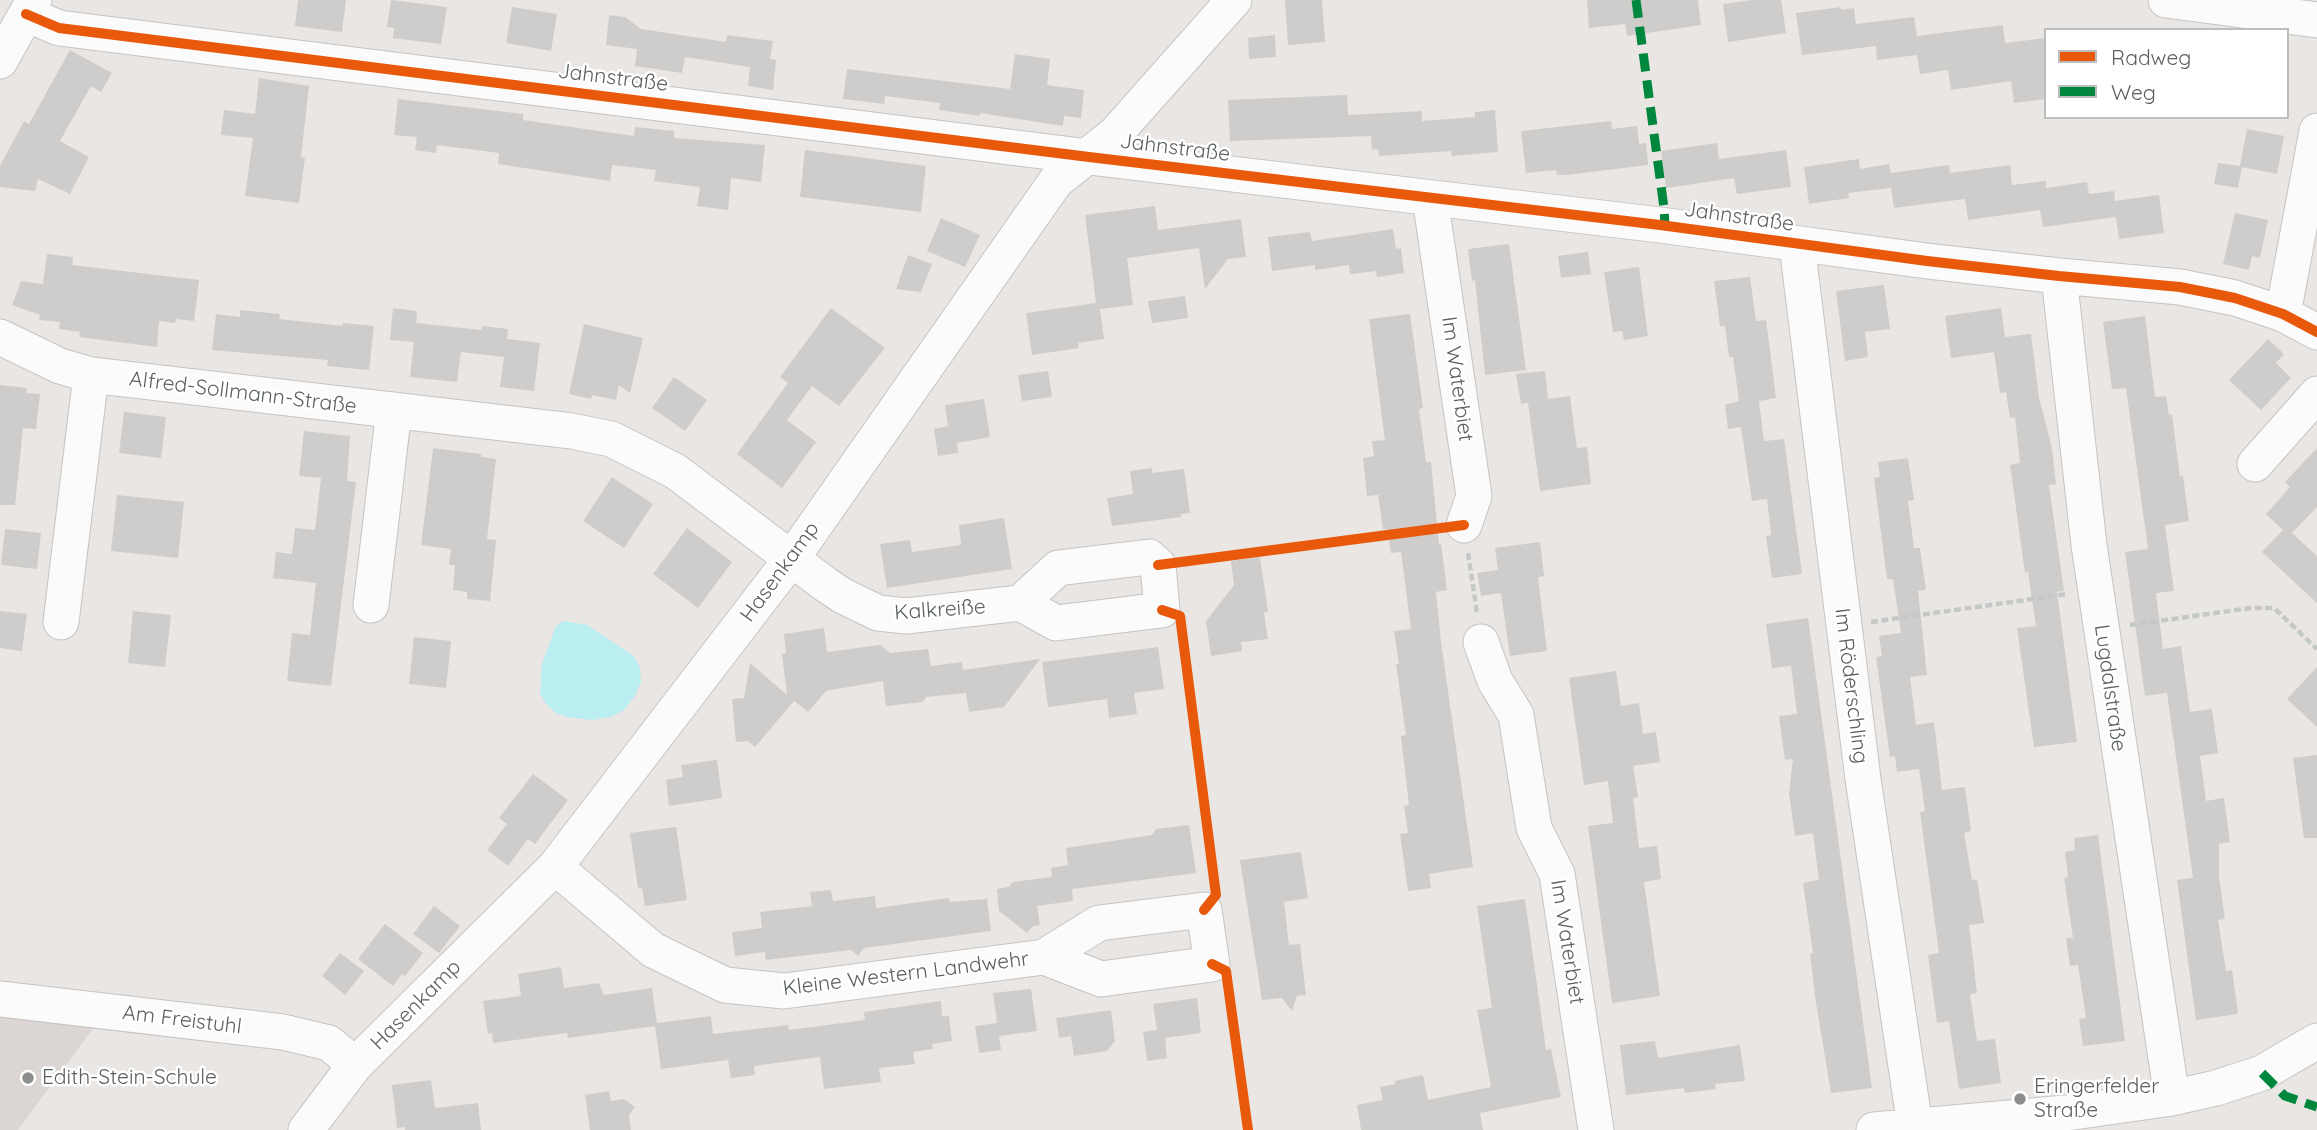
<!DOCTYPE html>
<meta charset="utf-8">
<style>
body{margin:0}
#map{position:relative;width:2317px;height:1130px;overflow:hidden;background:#e9e6e3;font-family:Quicksand,sans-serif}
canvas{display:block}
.legend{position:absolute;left:2044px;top:28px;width:245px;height:91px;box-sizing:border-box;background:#fff;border:2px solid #bdbfbf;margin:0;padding:9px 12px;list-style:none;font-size:21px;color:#5a5f60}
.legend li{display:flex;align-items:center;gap:14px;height:35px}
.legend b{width:35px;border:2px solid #bdbfbf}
</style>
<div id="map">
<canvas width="2317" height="1130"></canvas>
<ul class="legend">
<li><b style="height:9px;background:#e8590c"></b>Radweg</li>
<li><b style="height:9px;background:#00873e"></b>Weg</li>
</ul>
</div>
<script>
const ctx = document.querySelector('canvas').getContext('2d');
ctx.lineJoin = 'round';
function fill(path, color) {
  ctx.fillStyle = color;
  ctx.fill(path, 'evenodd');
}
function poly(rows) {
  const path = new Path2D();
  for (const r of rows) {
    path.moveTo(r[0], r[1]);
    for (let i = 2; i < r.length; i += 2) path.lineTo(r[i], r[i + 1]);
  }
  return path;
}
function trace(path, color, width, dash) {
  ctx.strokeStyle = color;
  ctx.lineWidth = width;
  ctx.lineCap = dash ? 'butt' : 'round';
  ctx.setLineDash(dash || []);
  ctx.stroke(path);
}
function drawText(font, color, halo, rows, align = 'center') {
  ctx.font = font + ' Quicksand,sans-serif';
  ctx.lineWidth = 5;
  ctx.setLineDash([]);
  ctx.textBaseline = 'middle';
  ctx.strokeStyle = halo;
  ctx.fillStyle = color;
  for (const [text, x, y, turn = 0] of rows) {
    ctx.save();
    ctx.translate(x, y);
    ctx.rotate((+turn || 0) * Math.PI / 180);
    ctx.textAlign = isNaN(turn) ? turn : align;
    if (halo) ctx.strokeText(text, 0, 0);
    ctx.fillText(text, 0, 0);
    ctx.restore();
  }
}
const education = poly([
 [0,1015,94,1027,18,1130,0,1130]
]);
const water = poly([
 [564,621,587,625,634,656,640,668,641,682,635,696,624,710,611,717,591,720,567,717,556,713,546,704,540,693,542,664,556,626]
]);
const building = poly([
 [298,0,346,0,342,32,295,26],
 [391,0,447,7,441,44,393,38,394,28,387,27],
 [1285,0,1322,0,1325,42,1288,45],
 [1587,0,1698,0,1701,25,1627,36,1625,24,1589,28],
 [1753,0,1781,0,1786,33,1728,42,1723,4],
 [512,7,557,14,551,51,506,43],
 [1841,7,1841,10,1854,8,1856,24,1914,17,1917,36,2003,25,2005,43,2046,38,2046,99,2014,103,2011,81,1951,90,1948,70,1920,74,1917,55,1877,60,1876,46,1802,55,1796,13],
 [609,15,625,17,641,29,726,42,727,35,773,41,770,59,776,60,773,90,748,86,750,67,685,57,682,73,635,66,637,49,606,45],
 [1275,35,1276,57,1249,59,1248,38],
 [70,50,112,73,101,92,91,86,60,141,89,157,70,194,38,179,35,191,0,187,0,166,24,121,29,124],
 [1015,54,1050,59,1047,85,1084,90,1081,118,1064,116,1063,126,980,113,980,116,939,110,940,103,885,96,884,104,843,99,847,69,1010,89],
 [259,78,309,86,301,157,305,158,299,203,245,196,253,138,221,135,224,110,255,114],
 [1347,95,1348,115,1422,111,1422,121,1475,117,1475,112,1495,110,1498,152,1452,156,1451,151,1379,156,1378,149,1372,150,1371,136,1230,141,1228,100],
 [398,99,523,114,523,120,634,136,635,127,674,131,674,138,765,145,761,182,731,178,728,210,697,206,700,187,654,181,656,170,612,165,610,181,498,164,499,153,437,145,436,153,415,150,417,137,394,135],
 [1611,121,1612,129,1637,126,1639,144,1646,143,1648,165,1566,175,1557,175,1556,170,1526,173,1521,131],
 [2247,129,2284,136,2277,174,2242,167,2238,188,2214,184,2218,163,2240,166],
 [1717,143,1719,159,1786,150,1791,187,1737,194,1734,178,1666,188,1661,151],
 [805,150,926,166,921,212,800,197],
 [1859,159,1860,169,1889,164,1891,173,1949,165,1950,173,2010,165,2012,185,2046,181,2046,188,2087,182,2089,194,2114,191,2115,201,2159,195,2164,233,2119,239,2116,217,2043,227,2040,210,1968,220,1965,199,1894,208,1891,188,1848,193,1849,198,1809,204,1804,167],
 [1155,206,1158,230,1241,219,1246,257,1228,259,1205,289,1199,248,1127,258,1133,305,1100,309,1104,339,1078,343,1079,348,1032,355,1026,313,1096,303,1085,215],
 [2235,213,2268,220,2260,258,2252,256,2249,270,2223,264],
 [941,218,980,235,965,267,927,251],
 [1393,229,1396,249,1401,248,1404,273,1377,277,1376,271,1350,274,1349,265,1315,270,1315,265,1272,271,1268,237,1310,232,1312,241],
 [1509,244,1526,370,1485,375,1475,280,1472,281,1468,249],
 [1588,252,1591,274,1561,278,1558,256],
 [47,254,73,257,72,265,199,280,194,321,176,319,175,323,159,321,157,347,79,337,80,332,59,329,60,322,39,320,40,315,12,305,21,281,43,284],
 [908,255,932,264,921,292,896,289],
 [1639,267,1648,336,1624,340,1622,331,1613,332,1604,272],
 [1750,277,1756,321,1766,320,1776,398,1759,401,1764,441,1784,439,1802,574,1772,578,1766,536,1771,535,1767,499,1752,501,1741,427,1728,429,1725,405,1739,401,1733,357,1729,357,1725,326,1720,326,1714,281],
 [1884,285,1890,329,1865,332,1868,357,1845,361,1836,291],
 [1185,296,1188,318,1152,323,1148,301],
 [393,308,417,311,416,327,416,323,481,330,482,326,508,329,507,339,540,343,534,391,500,387,504,357,461,352,457,382,410,377,414,342,390,340],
 [831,308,885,348,839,406,812,386,787,420,816,442,782,488,737,454,788,383,780,377],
 [2001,308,2005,337,2031,334,2039,398,2052,448,2056,484,2049,485,2064,591,2057,592,2077,742,2034,747,2017,628,2036,626,2028,572,2025,573,2010,465,2020,463,2015,417,2010,418,2006,392,2000,393,1994,352,1951,358,1945,316],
 [240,310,280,314,279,319,343,326,343,323,374,326,369,370,327,366,328,360,212,350,216,314,240,317],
 [1410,314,1423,408,1419,409,1426,462,1431,462,1439,545,1441,544,1447,590,1436,592,1441,642,1473,867,1429,874,1431,888,1408,891,1400,834,1408,833,1404,806,1409,805,1401,736,1406,735,1396,664,1399,664,1394,631,1411,629,1401,552,1391,553,1387,529,1383,529,1378,495,1367,496,1363,458,1374,456,1372,441,1385,440,1369,319],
 [2145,316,2155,397,2166,396,2169,415,2172,414,2180,477,2183,476,2189,521,2165,525,2174,591,2156,593,2163,649,2181,646,2190,712,2212,709,2218,753,2200,756,2203,777,2206,801,2224,798,2230,842,2219,844,2219,876,2225,919,2218,920,2226,971,2232,970,2238,1014,2196,1020,2177,880,2193,878,2167,693,2145,696,2125,552,2148,549,2126,388,2112,389,2103,322],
 [584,324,643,338,630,393,619,385,616,400,592,395,591,399,569,394],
 [2268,339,2284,354,2276,363,2291,378,2261,410,2229,380],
 [1048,371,1052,397,1022,401,1018,375],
 [1545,371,1548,399,1570,396,1577,448,1587,447,1591,484,1540,491,1528,403,1521,404,1516,374],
 [674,377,707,400,685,431,652,408],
 [0,385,27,388,26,393,40,394,36,429,23,428,15,505,0,505],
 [984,399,990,437,957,443,958,453,938,456,934,429,948,426,945,405],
 [124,412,166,417,161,458,119,453],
 [304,431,350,436,347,481,356,482,331,686,287,681,292,633,310,635,316,583,273,578,276,552,292,554,295,528,315,530,321,478,299,476],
 [433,448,481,454,481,457,496,459,487,539,496,540,490,601,467,599,467,592,453,590,455,565,449,565,451,549,421,545],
 [2317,448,2317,507,2292,533,2317,556,2317,603,2262,552,2283,530,2266,514,2290,487,2285,482],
 [1908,458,1914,500,1908,501,1914,548,1920,548,1926,590,1918,591,1927,675,1910,677,1916,725,1934,722,1942,790,1965,787,1971,831,1964,833,1972,880,1977,879,1984,923,1969,925,1977,993,1970,994,1977,1041,1995,1039,2001,1083,1959,1089,1949,1021,1937,1023,1928,955,1939,953,1920,812,1925,811,1919,769,1897,772,1895,756,1890,757,1876,657,1882,656,1879,636,1901,633,1893,579,1887,579,1874,478,1880,477,1878,462],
 [1152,468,1152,473,1184,469,1190,513,1181,514,1181,517,1112,526,1107,498,1133,494,1130,471],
 [612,477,653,504,624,548,583,521],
 [117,495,184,502,178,558,111,551],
 [1004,518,1012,569,887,588,880,544,910,540,912,552,961,545,959,525],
 [687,528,732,562,698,608,653,574],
 [5,529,41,533,37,569,1,565],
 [1540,542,1544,576,1538,577,1547,651,1510,656,1501,593,1481,596,1477,573,1498,570,1495,548],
 [1260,557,1268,612,1264,612,1268,639,1241,642,1242,651,1211,656,1206,621,1234,585,1231,561],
 [0,611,27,614,22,651,0,648],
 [133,611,171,615,165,667,128,663],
 [1808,618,1872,1088,1831,1093,1816,1003,1810,954,1813,953,1803,883,1819,880,1813,833,1795,836,1789,793,1793,759,1785,760,1779,716,1797,714,1791,666,1772,668,1766,624],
 [824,628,827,652,880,645,890,653,928,649,931,666,962,662,963,670,1040,659,1004,707,969,712,966,693,926,697,923,702,886,706,883,681,826,691,808,712,787,695,782,654,786,653,784,634],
 [414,637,451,641,446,688,409,684],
 [1158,647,1164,689,1134,693,1137,714,1109,718,1107,699,1048,707,1042,662],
 [750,663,794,701,755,747,748,741,736,742,732,699,744,698],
 [2317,667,2317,727,2287,699],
 [1616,671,1621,706,1639,703,1643,734,1656,732,1660,762,1633,766,1638,797,1633,798,1639,848,1657,846,1661,879,1644,882,1660,996,1612,1003,1588,826,1613,823,1608,781,1584,785,1569,678],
 [2317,755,2317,838,2304,838,2293,758],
 [717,760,722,798,669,806,666,780,683,777,681,765],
 [533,774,568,800,535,844,528,839,508,866,487,850,507,824,499,818],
 [1189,825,1196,873,1072,889,1073,901,1037,906,1040,925,1033,926,1027,933,999,911,997,889,1008,887,1013,882,1052,877,1051,868,1068,865,1066,848,1152,835,1156,829],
 [676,827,687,900,645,906,642,888,638,888,630,833],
 [2098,835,2125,1041,2083,1046,2079,1019,2086,1018,2078,965,2070,966,2066,938,2073,938,2064,878,2068,877,2065,852,2075,850,2074,838],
 [1301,852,1308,898,1284,902,1289,945,1300,944,1306,995,1297,996,1292,1011,1282,998,1262,1000,1240,860],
 [831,890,833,901,875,896,876,908,949,898,950,902,987,899,991,931,864,948,858,956,851,950,766,960,765,952,735,956,732,932,762,928,760,912,812,906,810,892],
 [1525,899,1546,1050,1551,1049,1561,1097,1480,1113,1483,1130,1361,1130,1357,1105,1383,1100,1380,1087,1395,1084,1395,1081,1423,1075,1428,1100,1491,1087,1477,1010,1492,1008,1477,906],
 [434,906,460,926,439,953,413,934],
 [385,924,423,953,405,976,402,974,393,986,358,959],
 [340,953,364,971,345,995,322,976],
 [561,967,564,988,599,983,604,995,652,988,657,1023,711,1016,713,1034,788,1025,789,1030,865,1020,864,1012,941,1001,942,1016,949,1016,952,1041,932,1044,933,1049,913,1052,915,1064,879,1068,881,1082,824,1089,820,1057,754,1066,755,1075,731,1078,728,1060,661,1069,655,1026,568,1038,567,1033,493,1043,492,1033,488,1034,483,1001,521,996,518,974],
 [1031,989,1037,1031,999,1036,1001,1050,979,1053,975,1026,997,1023,993,993],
 [1197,998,1201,1033,1165,1038,1167,1058,1147,1061,1143,1032,1157,1030,1153,1004],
 [1111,1010,1115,1041,1107,1051,1074,1056,1071,1036,1059,1038,1056,1018],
 [1655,1041,1658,1058,1740,1045,1745,1081,1715,1084,1716,1089,1685,1093,1684,1088,1626,1095,1620,1045],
 [431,1080,435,1108,478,1103,481,1130,405,1130,405,1127,397,1128,392,1085],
 [609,1091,611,1101,624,1099,635,1107,629,1115,631,1130,590,1130,585,1095]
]);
const path = poly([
 [1468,553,1477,613],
 [1871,622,2067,594],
 [2130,625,2251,608,2274,608,2317,649]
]);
const minor = poly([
 [2166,0,2317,20],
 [26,14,59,28,1089,157,1660,225,1927,261,2059,276,2180,287,2235,298,2283,314,2317,332],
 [0,61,34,0],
 [1430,198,1474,496,1464,525],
 [1797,245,1863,779,1915,1126],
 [2059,276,2089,545,2172,1098],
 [2283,314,2317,131],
 [0,337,60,366,91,375,572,431,611,439,675,471,825,584,843,596,878,613,906,616,1020,603,1056,623,1162,610,1158,565,1149,557,1058,568,1020,603],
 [2255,464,2317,394],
 [371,605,394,410],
 [61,622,91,375],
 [1481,642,1495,681,1516,715,1534,828,1557,874,1596,1130],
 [555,867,653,950,725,985,784,991,1044,957,1099,923,1204,910,1212,964,1101,979,1044,957],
 [0,999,283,1032,329,1043,355,1065],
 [306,1130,355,1065,555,867,792,558,1056,181,1115,134,1234,0],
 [1874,1130,2066,1113,2172,1098,2216,1088,2262,1073,2317,1041]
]);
const quiet = poly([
 [1636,0,1664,208,1665,226],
 [2262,1073,2285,1096,2317,1107]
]);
const cycleway = poly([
 [26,14,59,28,1089,157,1660,225,1927,261,2059,276,2180,287,2235,298,2283,314,2317,332],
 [1158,565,1464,525],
 [1162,610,1180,616,1216,895,1204,910],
 [1212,964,1226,971,1248,1130]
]);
const markers = [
 [28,1078,7,"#8c8e8e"],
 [2020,1099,7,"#8c8e8e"]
];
const streetNames = [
 ["Jahnstraße",613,78,7],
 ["Jahnstraße",1175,148,7],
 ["Jahnstraße",1739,217,8],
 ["Im Waterbiet",1457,379,82],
 ["Alfred-Sollmann-Straße",243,393,7],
 ["Hasenkamp",780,572,-54],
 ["Kalkreiße",940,610,-4],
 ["Im Röderschling",1851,686,83],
 ["Lugdalstraße",2110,688,82],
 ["Im Waterbiet",1567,942,81],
 ["Kleine Western Landwehr",906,974,-7],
 ["Hasenkamp",416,1005,-45],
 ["Am Freistuhl",182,1020,7]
];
const poiNames = [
 ["Edith-Stein-Schule",42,1078],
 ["Eringerfelder",2034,1087],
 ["Straße",2034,1111]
];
fill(education, '#dbd5d3');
fill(water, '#baeef0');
fill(building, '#cfcdcc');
trace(minor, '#c5c4c3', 37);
trace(path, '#c4c8c6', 4.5, [7, 3.5]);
trace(minor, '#fcfbfb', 35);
trace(quiet, '#00873e', 9, [18, 9]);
trace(cycleway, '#e8590c', 10);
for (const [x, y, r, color] of markers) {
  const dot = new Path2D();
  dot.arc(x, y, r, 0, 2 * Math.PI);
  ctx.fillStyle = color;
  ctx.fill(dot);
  trace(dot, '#fff', 2.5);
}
drawText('21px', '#5a5f60', '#fff', streetNames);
drawText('21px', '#5a5f60', '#fff', poiNames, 'left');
</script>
